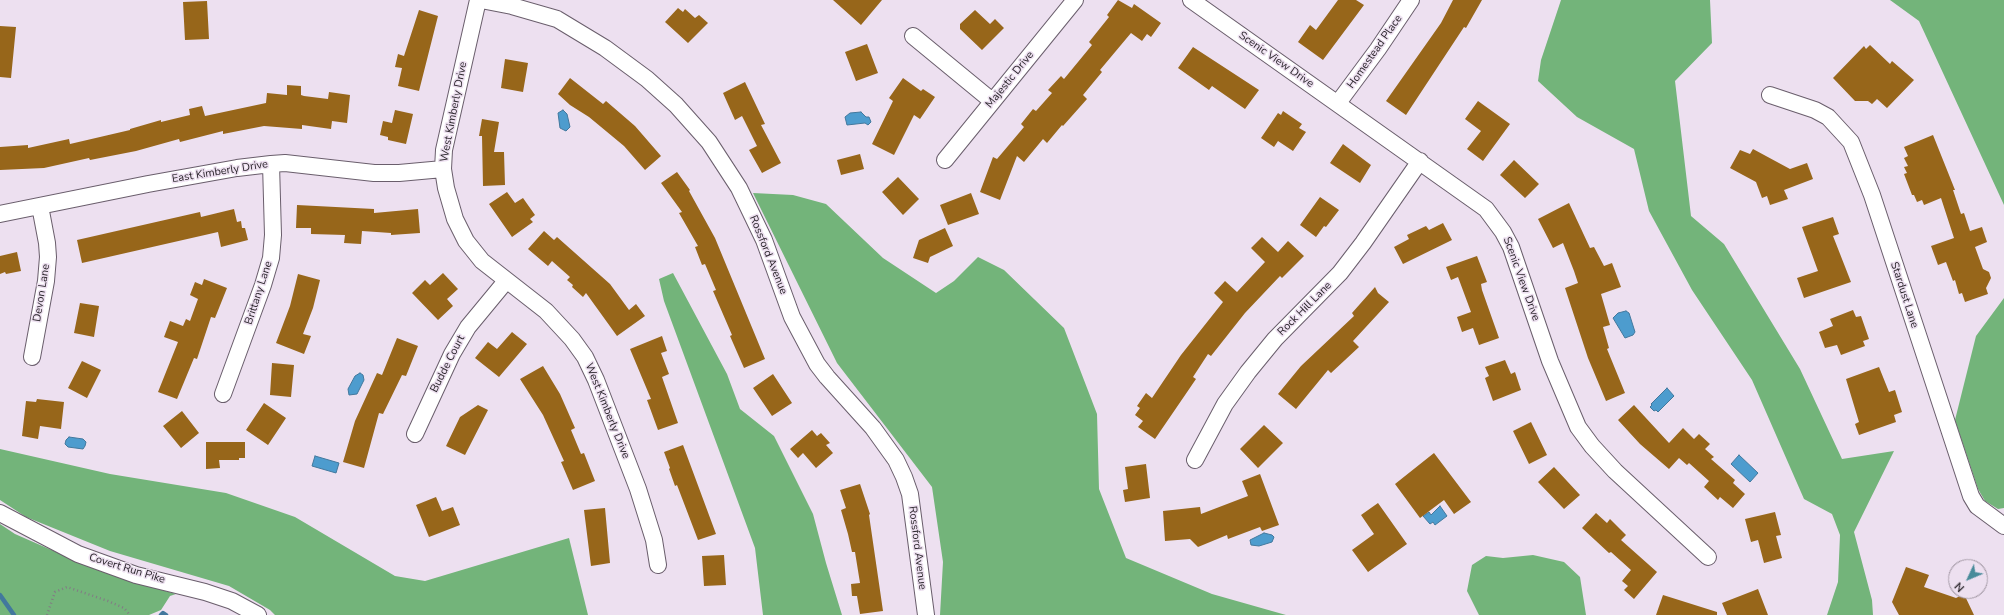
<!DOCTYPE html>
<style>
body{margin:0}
#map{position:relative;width:2004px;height:615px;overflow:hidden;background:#ede0f0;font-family:"Nunito Sans",sans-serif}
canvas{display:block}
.north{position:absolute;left:1948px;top:559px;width:40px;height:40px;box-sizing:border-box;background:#ede0f0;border:1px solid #9f95a1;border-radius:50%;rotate:226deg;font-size:11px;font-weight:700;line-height:16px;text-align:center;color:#2a252b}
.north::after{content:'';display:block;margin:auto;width:14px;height:18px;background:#488b9a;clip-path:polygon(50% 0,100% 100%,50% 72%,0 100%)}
</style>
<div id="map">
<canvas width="2004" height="615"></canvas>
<div class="north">N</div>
</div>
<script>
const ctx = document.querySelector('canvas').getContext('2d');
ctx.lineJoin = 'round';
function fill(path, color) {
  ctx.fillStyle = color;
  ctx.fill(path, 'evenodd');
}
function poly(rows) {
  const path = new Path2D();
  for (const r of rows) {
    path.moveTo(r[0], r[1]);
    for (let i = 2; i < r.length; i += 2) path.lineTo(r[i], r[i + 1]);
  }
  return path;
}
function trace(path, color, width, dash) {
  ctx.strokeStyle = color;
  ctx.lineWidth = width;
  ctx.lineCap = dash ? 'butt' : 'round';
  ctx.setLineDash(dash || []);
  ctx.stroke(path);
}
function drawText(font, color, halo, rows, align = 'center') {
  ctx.font = font + ' "Nunito Sans",sans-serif';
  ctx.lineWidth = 3;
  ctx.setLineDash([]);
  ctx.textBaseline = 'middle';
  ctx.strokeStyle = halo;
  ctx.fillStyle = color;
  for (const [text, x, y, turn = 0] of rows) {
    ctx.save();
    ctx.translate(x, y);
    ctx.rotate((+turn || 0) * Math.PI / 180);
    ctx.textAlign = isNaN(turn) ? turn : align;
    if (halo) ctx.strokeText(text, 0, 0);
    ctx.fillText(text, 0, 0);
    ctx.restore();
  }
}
const forest = poly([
 [1561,0,1710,0,1712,43,1675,81,1691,216,1724,244,1800,369,1842,459,1894,451,1854,532,1872,600,1873,615,1827,615,1838,582,1840,535,1832,514,1804,499,1752,380,1692,290,1649,211,1634,149,1577,117,1538,81,1541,60],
 [1890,0,2004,0,2004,205,1919,21],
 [753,193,793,195,826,204,883,258,936,293,954,281,978,257,1004,270,1064,328,1097,414,1099,489,1126,558,1212,594,1286,615,940,615,943,562,932,487,837,363],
 [673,273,727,374,740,409,774,436,813,514,826,563,842,615,763,615,755,548,664,301,659,279],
 [2004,298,2004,508,1998,509,1985,501,1978,489,1955,420,1976,336],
 [0,449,110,474,226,493,295,517,395,576,425,581,569,538,588,615,275,615,270,610,229,586,110,551,26,517,0,500],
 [0,524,15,534,79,562,127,580,176,594,170,596,161,610,149,615,0,615],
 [1533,555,1564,562,1580,577,1586,615,1479,615,1467,591,1472,565,1486,556,1503,558]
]);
const water = poly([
 [563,110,567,114,570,127,566,131,560,128,558,113,563,110],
 [861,112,866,117,869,117,871,122,868,125,865,123,847,125,845,117,850,113,861,112],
 [1626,311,1629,313,1635,332,1633,335,1625,338,1613,318,1618,313,1626,311],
 [360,373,363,375,364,380,357,394,349,395,348,389,355,376,360,373],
 [1667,388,1674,396,1658,412,1656,410,1654,411,1650,407,1652,405,1651,404,1667,388],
 [69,437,83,439,86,442,85,446,83,449,68,447,65,444,66,440,69,437],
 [1739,455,1758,473,1750,482,1731,464,1739,455],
 [315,456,339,463,336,473,312,466,315,456],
 [1440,506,1447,516,1435,525,1433,522,1430,524,1423,516,1429,512,1431,515,1440,506],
 [1264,533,1272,535,1274,537,1272,542,1259,546,1251,545,1250,540,1264,533]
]);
const stream = poly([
 [0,595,14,615],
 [161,615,163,613,166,615]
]);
const building = poly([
 [833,0,882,0,861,25],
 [1118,0,1132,8,1134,4,1161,23,1151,37,1147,34,1142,41,1131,33,1100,70,1102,72,1083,95,1087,99,1063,126,1062,125,1047,143,1043,139,1024,162,1017,156,1000,200,980,192,993,157,997,159,1024,127,1021,124,1033,109,1036,111,1052,93,1048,90,1061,76,1064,79,1092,45,1089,42,1109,17,1107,15],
 [1338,0,1356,0,1364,5,1323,60,1298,42,1310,25,1316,30],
 [1453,0,1482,0,1466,28,1464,27,1406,115,1386,101,1441,23],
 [207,1,209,39,185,40,183,2],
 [678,8,683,12,685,9,695,18,699,15,708,23,688,43,665,22],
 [419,10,438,16,419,91,398,86,402,68,395,67,398,54,404,56],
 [975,10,990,24,995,19,1004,28,982,50,960,29,960,24],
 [0,26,16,27,11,78,0,77],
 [867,44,878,73,856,81,845,52],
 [1870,45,1890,64,1892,61,1914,80,1887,108,1877,99,1872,104,1868,101,1855,101,1833,78,1864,46,1866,49],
 [1193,47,1259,90,1245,109,1212,86,1209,90,1178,68],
 [505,59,528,63,523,92,501,88],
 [570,78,603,104,606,101,635,126,661,156,645,170,624,146,589,117,570,105,558,94],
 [903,78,921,91,923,89,935,97,920,119,914,115,894,155,872,144,893,101,889,98],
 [745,82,765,124,761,125,781,163,762,173,749,150,757,146,742,116,735,120,723,93],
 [287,85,301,86,301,95,304,96,328,99,329,92,350,95,347,123,332,121,331,129,302,125,302,129,264,126,223,134,223,131,180,142,179,139,136,151,90,160,89,158,44,168,0,170,0,147,28,145,28,148,69,139,70,144,130,130,130,129,161,120,161,122,190,115,189,109,202,106,205,116,266,103,267,93,287,95],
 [1478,101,1510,124,1483,161,1467,149,1481,131,1465,119],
 [395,110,413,114,406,144,388,140,388,137,380,135,383,121,392,123],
 [1283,111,1302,124,1299,128,1306,132,1293,151,1278,141,1274,147,1261,138,1278,113,1281,115],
 [482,119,499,122,494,152,504,152,505,185,483,186,482,136,479,136],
 [1933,135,1955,190,1953,190,1961,214,1964,213,1970,231,1982,227,1987,242,1975,247,1983,269,1989,272,1991,278,1986,288,1988,294,1965,302,1962,293,1959,294,1955,280,1953,281,1946,262,1938,265,1931,246,1954,238,1941,198,1924,205,1922,200,1917,202,1914,195,1912,195,1904,174,1907,173,1904,167,1908,166,1904,158,1908,156,1904,147],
 [1343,144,1371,165,1360,183,1330,163],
 [1753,149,1790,169,1807,163,1813,179,1784,190,1788,199,1770,205,1767,196,1762,198,1756,182,1730,168,1740,150,1750,154],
 [860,154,864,169,841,175,837,160],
 [1514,160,1539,184,1525,198,1500,175],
 [677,172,690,190,689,191,715,238,765,359,744,368,730,336,732,335,713,291,716,290,705,264,702,265,695,247,698,246,679,213,682,212,661,183],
 [898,177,919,199,903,215,882,192],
 [507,192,515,203,523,198,535,215,530,219,533,222,512,237,489,204],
 [971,193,979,214,948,225,940,205],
 [1320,197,1339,210,1326,227,1324,226,1316,237,1300,225],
 [1569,203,1590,248,1594,247,1604,266,1612,263,1621,287,1601,294,1610,325,1603,327,1609,348,1607,349,1625,393,1606,401,1588,358,1565,288,1578,283,1574,271,1563,243,1553,248,1538,219],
 [297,205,374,209,374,213,418,209,420,233,391,235,391,233,362,231,361,244,344,243,345,235,311,234,311,228,296,228],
 [234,209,237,222,241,221,242,228,245,228,248,240,221,247,218,232,82,263,77,240,200,212,201,217],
 [1833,217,1839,234,1833,236,1851,282,1804,298,1797,278,1818,271,1802,227],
 [1443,223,1452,240,1403,264,1394,247,1409,239,1407,235,1426,226,1429,230],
 [945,228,953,246,930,257,928,263,913,258,919,240],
 [544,231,554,240,557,237,610,284,629,310,636,304,645,316,617,336,586,293,583,297,572,287,573,285,567,280,570,277,552,261,548,266,528,249],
 [1262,237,1278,252,1288,241,1304,256,1282,278,1280,276,1245,313,1211,356,1208,354,1193,377,1196,379,1155,439,1138,427,1143,421,1135,415,1140,408,1137,406,1146,393,1152,398,1181,355,1223,302,1214,293,1225,281,1237,292,1265,262,1251,248],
 [17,252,21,271,6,274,5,272,0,274,0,256],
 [1477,256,1487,282,1481,284,1482,290,1499,338,1479,345,1473,328,1462,332,1457,317,1471,312,1458,277,1451,280,1446,267],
 [443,273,458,289,447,299,453,306,438,320,412,293,425,280,430,285],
 [298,274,320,280,313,308,303,334,311,336,304,354,276,343,290,306],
 [204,279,227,288,215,318,211,317,197,359,194,358,177,399,158,392,178,342,164,337,170,321,183,326,186,319,190,321,198,299,190,295,195,282,202,285],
 [1375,287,1378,293,1389,302,1353,341,1359,347,1331,373,1328,370,1296,409,1278,394,1301,366,1354,316,1352,313],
 [80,303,99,306,94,337,74,333],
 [1853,310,1856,317,1861,316,1869,339,1863,341,1865,346,1841,355,1837,345,1825,348,1819,332,1833,326,1830,319],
 [512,332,527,344,499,377,475,358,488,342,497,349],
 [662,336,667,351,661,353,669,374,662,377,678,423,658,430,647,400,651,399,630,349],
 [397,338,418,346,406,376,402,375,383,414,379,413,364,468,343,462,355,421,377,373,382,375],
 [1505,360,1511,374,1515,372,1521,390,1493,401,1485,378,1489,376,1485,367],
 [82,361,101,370,87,398,68,388],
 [272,363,294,365,291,397,270,395],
 [543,366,560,394,575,428,571,430,581,454,584,453,595,481,573,490,561,462,564,461,543,415,520,379],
 [1879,367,1889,392,1895,390,1902,412,1894,415,1896,422,1859,435,1855,424,1859,422,1846,379],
 [773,374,792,403,772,416,753,388],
 [37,399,64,402,61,429,40,426,38,439,22,436,26,401,36,402],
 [264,403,286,418,268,445,246,430],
 [478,405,488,410,465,455,446,446,460,417],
 [1634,405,1669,443,1683,428,1694,439,1699,434,1710,444,1705,449,1714,457,1711,459,1735,480,1733,483,1745,494,1733,508,1720,497,1718,500,1704,487,1709,481,1689,463,1687,465,1679,458,1669,469,1640,444,1618,420],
 [182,411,199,433,181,448,163,426],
 [1531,422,1547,455,1529,464,1513,431],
 [1264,425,1283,443,1258,468,1240,449],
 [812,430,817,436,821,433,830,443,826,445,833,453,816,468,803,453,798,458,790,449],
 [206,442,245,442,245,458,239,458,239,460,219,460,220,468,206,469],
 [683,445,716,534,698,540,677,485,675,486,669,469,670,468,664,452],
 [1434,453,1471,502,1454,514,1444,500,1420,518,1395,484],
 [1146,464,1150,498,1125,502,1123,490,1128,489,1125,467],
 [1554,467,1580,495,1564,509,1538,482],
 [1260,474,1279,525,1262,531,1260,527,1228,539,1227,535,1198,547,1190,539,1165,541,1163,511,1200,507,1201,514,1248,496,1242,481],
 [860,484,870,514,869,515,883,611,860,614,857,596,852,596,851,584,860,583,855,552,852,552,848,534,841,510,846,508,840,490],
 [436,497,442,511,453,507,460,525,429,537,416,505],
 [1378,503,1407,544,1368,572,1352,550,1374,534,1361,515],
 [605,508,610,563,591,566,584,510],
 [1775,512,1781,535,1776,536,1782,558,1764,563,1758,540,1751,542,1745,519],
 [1596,513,1607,523,1610,519,1626,535,1621,540,1657,572,1634,599,1624,590,1628,586,1622,581,1631,570,1611,552,1609,553,1582,528],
 [724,555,726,585,704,586,702,556],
 [1906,567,1929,575,1924,587,1956,598,1964,594,1974,615,1899,615,1892,602],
 [1758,589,1768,615,1727,615,1722,603],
 [1663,595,1717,612,1717,615,1656,615]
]);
const path = poly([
 [47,615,55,592,67,587,108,601,124,608,130,615]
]);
const minor = poly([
 [478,0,444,150,443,169,446,188,455,219,466,241,482,261,546,311,572,339,585,357,596,380,638,489,654,540,658,565],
 [481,0,512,6,557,19,605,48,647,79,676,105,709,142,739,188,764,240,792,317,817,364,827,377,873,428,896,460,904,477,910,494,926,615],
 [1191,0,1486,209,1503,232,1511,247,1550,361,1578,427,1592,446,1615,471,1708,557],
 [913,36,992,101],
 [1770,95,1815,110,1828,117,1851,142,1872,195,1971,496,1977,506,2004,526],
 [1338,103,1378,49,1411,0],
 [945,160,1075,0],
 [0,214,148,184,237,168,271,164,285,163,374,173,399,173,443,169],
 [32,357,46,281,48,257,47,243,40,206],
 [223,394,263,285,271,258,273,235,271,164],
 [415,434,452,354,468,327,506,281],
 [1195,460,1225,404,1248,372,1275,339,1340,273,1363,243,1420,161],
 [0,513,78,554,136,575,205,592,232,601,258,615]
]);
const streetNames = [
 ["Homestead Place",1375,52,-55],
 ["Scenic View Drive",1276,60,35],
 ["Majestic Drive",1010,80,-51],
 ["West Kimberly Drive",454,112,-79],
 ["East Kimberly Drive",220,172,-9],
 ["Rossford Avenue",768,255,68],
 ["Scenic View Drive",1521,279,70],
 ["Devon Lane",42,293,-81],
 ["Brittany Lane",259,293,-72],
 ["Stardust Lane",1904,295,72],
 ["Rock Hill Lane",1305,309,-45],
 ["Budde Court",448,364,-63],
 ["West Kimberly Drive",607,411,68],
 ["Rossford Avenue",917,548,83],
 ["Covert Run Pike",127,569,17]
];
fill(forest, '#73b47a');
fill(water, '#4d9cce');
trace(water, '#42789d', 1);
trace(stream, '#42789d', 4.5);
fill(building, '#97661a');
trace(minor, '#6a5e6c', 18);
trace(path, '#837a85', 2.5, [1, 3]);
trace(minor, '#fff', 16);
drawText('11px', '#2a252b', '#ede0f0', streetNames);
</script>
